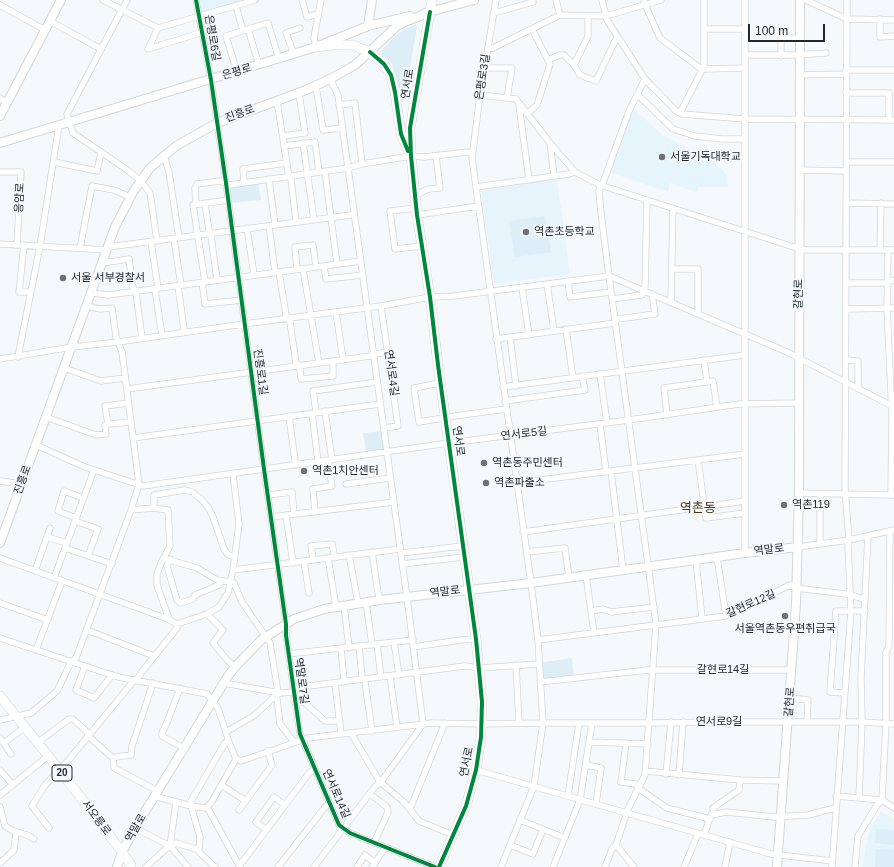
<!DOCTYPE html>
<meta charset="utf-8">
<style>
body{margin:0}
#map{position:relative;width:894px;height:867px;overflow:hidden;background:#f6f9fb;font-family:Helvetica,sans-serif}
canvas{display:block}
.scale{position:absolute;left:748px;top:24px;width:77px;height:18px;box-sizing:border-box;border:2px solid #21292e;border-top:0;padding-left:5px;font-size:12px;line-height:14px;white-space:nowrap;color:#21292e;-webkit-text-stroke:3px #f5f9fc;paint-order:stroke}
</style>
<div id="map">
<canvas width="894" height="867"></canvas>
<div class="scale">100 m</div>
</div>
<script>
const ctx = document.querySelector('canvas').getContext('2d');
ctx.lineJoin = 'round';
function fill(path, color) {
  ctx.fillStyle = color;
  ctx.fill(path, 'evenodd');
}
function poly(rows) {
  const path = new Path2D();
  for (const r of rows) {
    path.moveTo(r[0], r[1]);
    for (let i = 2; i < r.length; i += 2) path.lineTo(r[i], r[i + 1]);
  }
  return path;
}
function trace(path, color, width, dash) {
  ctx.strokeStyle = color;
  ctx.lineWidth = width;
  ctx.lineCap = dash ? 'butt' : 'round';
  ctx.setLineDash(dash || []);
  ctx.stroke(path);
}
function drawText(font, color, halo, rows, align = 'center') {
  ctx.font = font + ' Helvetica,"Noto Sans KR",sans-serif';
  ctx.lineWidth = 4;
  ctx.setLineDash([]);
  ctx.textBaseline = 'middle';
  ctx.strokeStyle = halo;
  ctx.fillStyle = color;
  for (const [text, x, y, turn = 0] of rows) {
    ctx.save();
    ctx.translate(x, y);
    ctx.rotate((+turn || 0) * Math.PI / 180);
    ctx.textAlign = isNaN(turn) ? turn : align;
    if (halo) ctx.strokeText(text, 0, 0);
    ctx.fillText(text, 0, 0);
    ctx.restore();
  }
}
const built = poly([
 [200,0,248,0,202,13],
 [634,109,664,136,710,159,727,174,728,187,699,187,696,192,670,183,668,192,609,172,631,112],
 [557,179,570,274,494,284,481,190],
 [881,811,894,820,894,867,862,867,869,831]
]);
const green = poly([
 [415,24,417,27,406,89,400,93,399,92,393,65,383,55,381,51,397,34],
 [258,183,261,200,232,203,230,187],
 [545,216,551,252,515,257,509,221],
 [382,431,384,449,366,452,363,433],
 [572,658,574,678,540,681,539,663],
 [876,829,894,830,894,845,875,843],
 [876,849,894,850,894,867,875,867]
]);
const street = poly([
 [103,0,158,28],
 [127,0,67,114,73,133,126,169,141,181,150,193,157,241],
 [196,0,211,80,226,183,264,469,286,624,286,635,300,734,339,825,350,833,435,867],
 [302,0,307,17,318,14],
 [496,0,480,95,472,158,531,583,538,640,543,723,534,786,501,867],
 [556,0,560,15],
 [602,0,607,20,645,79,676,111,682,114,745,119,894,120],
 [644,0,647,9,660,38,700,68,705,69,745,68],
 [806,0,847,19,894,20],
 [0,5,45,30],
 [236,6,243,31],
 [494,13,533,2,532,0],
 [880,19,880,37,894,36],
 [50,21,97,47,102,48],
 [248,29,259,65],
 [704,29,745,29],
 [204,30,200,33,148,49,158,28,255,0],
 [316,47,314,38,321,0],
 [488,49,493,48,560,15,606,16,661,0],
 [294,54,286,33,300,28],
 [745,55,794,55,826,53],
 [781,56,781,38,799,38],
 [548,60,559,55,564,55,574,65,580,75,596,81,617,37],
 [574,65,588,36,588,16],
 [485,68,512,68,507,98],
 [846,70,894,70],
 [237,72,226,36,268,23,279,59],
 [799,75,846,74],
 [316,86,323,130,343,128],
 [846,93,889,93,889,120],
 [637,94,673,129,695,136,722,139,745,139],
 [480,95,516,99,550,143,575,172,600,185,800,249,806,250,894,250],
 [0,98,6,103],
 [277,101,289,177,291,179,296,222],
 [339,105,355,103,362,164],
 [519,105,529,180],
 [680,113,704,66,704,0],
 [527,114,537,105,550,64,532,29],
 [283,136,305,133,299,93],
 [303,143,314,220],
 [550,143,554,176],
 [284,146,315,142,319,172],
 [164,156,169,172,179,238],
 [54,162,97,171,101,153],
 [846,162,894,162],
 [799,170,846,171],
 [0,172,21,172,17,245],
 [325,172,337,264],
 [269,179,275,225],
 [244,183,243,169,287,163],
 [600,185,599,191,601,213,609,276,656,624,645,775,628,809,616,845,612,849,605,867],
 [600,185,603,183,629,111,645,79],
 [476,187,569,174,575,172],
 [416,195,428,189,440,188,436,156],
 [205,203,209,231,211,236,217,280],
 [846,203,894,204],
 [196,204,195,188,197,184,220,181,229,185,348,168,362,164,411,156,424,157,468,152,472,154],
 [417,208,390,211,395,249,422,246],
 [417,215,478,206],
 [269,226,275,272],
 [247,228,254,275],
 [174,239,181,285],
 [151,242,158,288],
 [0,244,107,250],
 [24,245,19,292,31,292],
 [108,247,351,215,354,213],
 [80,248,92,186,114,190,130,197],
 [880,250,881,203],
 [888,250,887,308,892,414,891,495],
 [102,263,129,259,133,288,136,293,142,338],
 [324,266,326,279,363,275],
 [297,269,295,247,313,245,316,267],
 [303,269,319,363],
 [672,269,698,269,698,313],
 [279,272,286,315,290,322,296,363,300,369,301,379,333,376,333,361],
 [568,281,570,297,611,292],
 [202,282,205,304,241,300],
 [205,282,193,205,228,200],
 [846,283,885,283,894,280],
 [547,284,554,331],
 [178,286,184,329,183,333],
 [522,288,529,335],
 [155,289,162,336],
 [92,293,108,295,361,261],
 [612,299,642,295,644,291,645,287,647,200],
 [671,302,673,208],
 [381,306,398,426,384,428],
 [846,309,894,308],
 [336,312,343,360],
 [566,329,573,378],
 [510,337,516,386],
 [496,339,615,323,618,319,655,314,652,294],
 [18,357,40,246,59,125],
 [0,359,72,347,118,342,244,324,381,306,430,297,454,296,609,276,787,352,894,407],
 [704,360,707,382],
 [846,360,858,361,858,388],
 [64,368,101,381,125,378],
 [600,374,607,423],
 [440,383,414,388,419,422,455,416,506,409],
 [503,387,745,355],
 [127,389,319,363,370,356,374,354,388,352],
 [505,401,585,390,582,376],
 [128,403,105,406,108,424,131,422],
 [325,411,332,460],
 [316,412,313,391,377,382],
 [312,413,318,462],
 [667,415,664,388,713,381,717,407],
 [289,416,295,461,296,465],
 [46,417,96,435,106,434,105,425,108,424],
 [600,424,606,472],
 [133,438,380,404],
 [36,445,85,467,143,486,449,443,629,420,739,404,799,403],
 [698,460,706,518,745,513],
 [611,471,623,570],
 [0,481,22,484],
 [516,483,745,454],
 [346,484,390,478],
 [799,493,894,495],
 [820,494,820,544],
 [268,495,292,492,294,514],
 [154,508,154,495,185,490,192,492,201,499,208,507,213,517,224,549,228,555,234,556],
 [131,510,154,508,168,510,170,546,161,563,157,574,157,585,168,616,168,619],
 [315,512,313,489,332,486,328,460],
 [286,515,293,563],
 [271,517,394,502],
 [76,518,58,511,64,491,83,498],
 [75,521,98,529,88,556],
 [523,532,745,501],
 [47,537,67,543],
 [798,547,849,540,894,530],
 [65,548,112,564],
 [372,552,378,593,380,600],
 [526,552,565,548,569,577],
 [401,553,463,546],
 [745,553,745,0],
 [349,555,358,603],
 [717,557,726,616],
 [0,558,168,619,177,624],
 [328,558,336,607],
 [166,559,197,568,217,580,231,582],
 [170,559,167,566,177,600,180,603,193,599,195,595,219,585,220,581],
 [313,560,311,546,332,544,335,558],
 [696,560,702,619],
 [304,562,309,593],
 [402,564,464,557],
 [233,570,400,549],
 [35,571,50,528],
 [586,575,594,633],
 [54,578,94,470],
 [231,582,234,583,242,602,270,643,278,692,276,695],
 [366,602,372,645],
 [0,603,48,620],
 [344,605,349,648],
 [591,611,603,609,611,612,654,607],
 [207,614,223,630,213,643,228,661,235,667],
 [177,624,207,614,219,607,228,593,233,570,239,524,233,474],
 [87,630,154,656],
 [0,638,118,677,207,694,218,708,229,742,236,759],
 [538,640,726,616,790,585,796,588,846,594,865,599],
 [394,642,399,675],
 [377,644,381,677],
 [359,646,362,676,365,682,372,731],
 [413,647,461,640,476,639],
 [341,648,344,682],
 [36,650,62,581],
 [288,654,413,640],
 [516,665,519,723],
 [85,666,76,690,94,698,112,675],
 [390,676,397,727],
 [540,682,648,670,792,670],
 [224,683,274,692,276,695,277,699,280,724,294,742],
 [335,683,341,734],
 [180,688,168,720,162,733,162,736,185,749],
 [293,688,465,666,479,668,539,664],
 [844,693,830,692,836,611,865,611],
 [790,698,808,700,807,722],
 [295,703,304,702,325,721,340,721],
 [0,720,31,713,57,691,70,664,76,658,131,510,139,484,122,352,116,337,112,308,100,309,87,306],
 [226,732,255,715,276,695,280,693,293,692],
 [351,733,380,782,404,802,419,821,453,835],
 [0,738,11,754],
 [590,742,648,744],
 [4,743,25,727],
 [37,743,69,719,73,719,88,733,88,736,113,758],
 [626,743,621,782,636,784,638,788,667,808,710,819],
 [113,758,116,757,131,755,132,746,153,683],
 [113,758,114,768,158,791],
 [236,759,241,761,308,738,432,723,481,724,543,723,650,723,716,722,862,722,894,724],
 [586,765,601,768,596,804],
 [0,770,13,785],
 [476,770,771,854,832,861],
 [645,771,740,780,783,781],
 [666,774,671,722],
 [679,775,683,722],
 [221,785,246,801],
 [370,794,387,807,388,812,374,843],
 [0,795,48,756],
 [154,796,191,806,205,808,211,803,236,759],
 [568,796,579,723],
 [836,796,882,800,877,805,858,836,855,867],
 [859,798,862,722,861,677,868,536],
 [882,800,886,723,886,652,889,646,890,531],
 [882,800,894,808],
 [0,807,5,826,13,831,27,835,34,839],
 [207,807,240,867],
 [410,809,445,723],
 [239,810,272,765,268,751],
 [714,815,713,808,739,790,740,780],
 [520,820,565,838],
 [49,828,32,806,45,785,67,762,132,683,138,678,141,673,177,628,177,624],
 [135,828,170,846,188,867],
 [266,830,256,822,274,797,285,805],
 [704,835,711,815,716,814,727,812,774,817,808,815,835,808],
 [510,845,533,854,543,829],
 [616,845,634,867],
 [170,846,176,802],
 [199,850,200,837,191,806,191,801,225,743,229,742],
 [0,863,14,850,16,833],
 [239,864,243,861,309,773,315,769],
 [146,867,167,848,176,843,196,849,215,867],
 [278,867,326,806,330,803],
 [314,867,373,789,383,779,423,724,408,605,338,95,330,79],
 [357,867,365,855,375,863],
 [372,867,385,848],
 [553,867,580,800,592,723],
 [684,867,698,834],
 [725,867,730,842],
 [832,867,851,611,848,545,849,540,845,489,847,0]
]);
const secondary = poly([
 [425,13,474,0],
 [368,26,372,0],
 [0,116,61,0],
 [0,143,316,47,368,26,410,16],
 [0,543,115,227,133,192,150,168,176,146,217,123,306,90,330,79,355,65,397,26,407,21,430,12],
 [117,867,122,852,135,828,228,676,235,667,261,640,294,619,324,609,380,600,531,583,745,553,798,547],
 [777,867,796,604,799,493,800,0]
]);
const primary = poly([
 [432,0,410,128,411,156,417,215,430,297,438,365,476,639,482,702,481,737,476,770,466,806,439,867],
 [316,47,333,45,352,45,370,52,384,64,391,75,395,92,401,134,409,151],
 [0,696,62,773,122,852,131,865,131,867]
]);
const cycleway = poly([
 [196,0,211,80,226,183,264,469,286,624,286,635,300,734,339,825,350,833,435,867],
 [430,12,410,128,411,156,417,215,430,297,438,365,476,639,482,702,481,737,476,770,466,806,439,867],
 [370,52,384,64,391,75,395,92,401,134,408,151]
]);
const markers = [
 [662,157,4,"#6c7276"],
 [526,232,4,"#6c7276"],
 [63,278,4,"#6c7276"],
 [484,463,4,"#6c7276"],
 [304,471,4,"#6c7276"],
 [486,483,4,"#6c7276"],
 [784,505,4,"#6c7276"],
 [785,616,4,"#6c7276"]
];
const shields = [
 [62,773,20]
];
const shieldNames = [
 ["20",62,773]
];
const streetNames = [
 ["은평로6길",212,38,80],
 ["은평로",237,72,-17],
 ["은평로3길",483,77,-81],
 ["연서로",408,84,-81],
 ["진흥로",240,114,-20],
 ["응암로",20,198,-87],
 ["갈현로",799,294,-89],
 ["진흥로1길",260,372,82],
 ["연서로4길",391,373,82],
 ["연서로5길",524,434,-7],
 ["연서로",458,441,82],
 ["진흥로",23,480,-70],
 ["역말로",769,550,-7],
 ["역말로",445,592,-7],
 ["갈현로12길",751,604,-24],
 ["갈현로14길",723,670],
 ["역말로7길",301,681,82],
 ["갈현로",790,702,-86],
 ["연서로9길",719,722],
 ["연서로",467,762,-79],
 ["연서로14길",336,794,66],
 ["서오릉로",96,818,53],
 ["역말로",136,828,-60]
];
const poiNames = [
 ["서울기독대학교",670,157],
 ["역촌초등학교",534,232],
 ["서울 서부경찰서",71,278],
 ["역촌동주민센터",492,463],
 ["역촌1치안센터",312,471],
 ["역촌파출소",494,483],
 ["역촌119",792,505],
 ["서울역촌동우편취급국",785,629,"center"]
];
const quarterNames = [
 ["역촌동",698,508]
];
fill(built, '#e6f4fc');
fill(green, '#ddeef7');
trace(street, '#d2d7da', 7);
trace(secondary, '#d2d7da', 10);
trace(primary, '#d2d7da', 10);
trace(street, '#fefefe', 5.5);
trace(secondary, '#fefefe', 8);
trace(primary, '#fefefe', 9);
trace(cycleway, '#00873e', 4);
for (const [x, y, r, color] of markers) {
  const dot = new Path2D();
  dot.arc(x, y, r, 0, 2 * Math.PI);
  ctx.fillStyle = color;
  ctx.fill(dot);
  trace(dot, '#f5f9fc', 1.5);
}
for (const [x, y, w] of shields) {
  const box = new Path2D();
  box.roundRect(x - w / 2, y - 8, w, 16, 3);
  ctx.fillStyle = '#f5f9fc';
  ctx.fill(box);
  trace(box, '#21292e', 1);
}
drawText('bold 10px', '#21292e', null, shieldNames);
drawText('11px', '#21292e', '#f5f9fc', streetNames);
drawText('11px', '#21292e', '#f5f9fc', poiNames, 'left');
drawText('13px', '#4b3811', '#f5f9fc', quarterNames);
</script>
